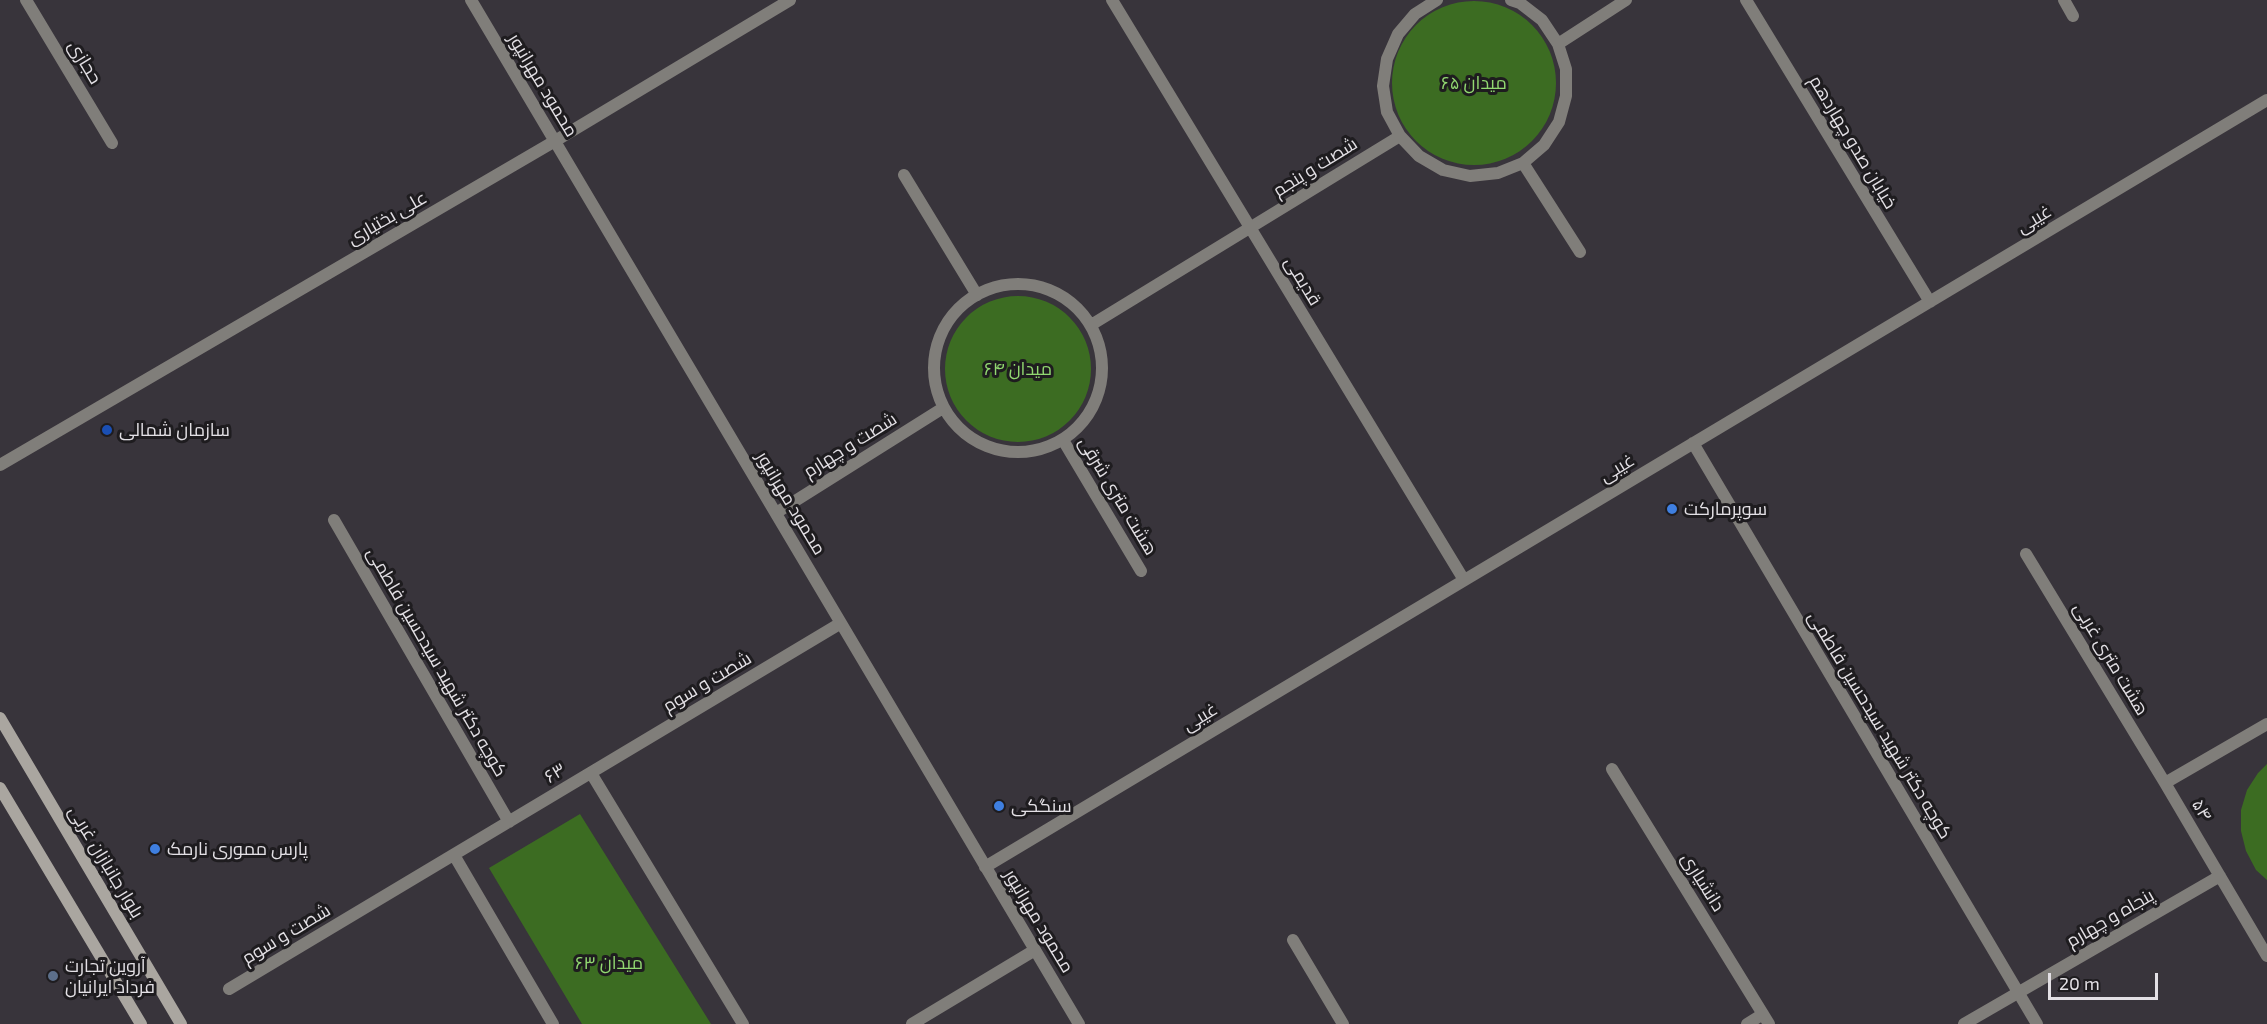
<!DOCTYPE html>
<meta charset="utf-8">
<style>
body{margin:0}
#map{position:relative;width:2267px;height:1024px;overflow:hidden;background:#38343b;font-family:"Exo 2",sans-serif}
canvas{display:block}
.scale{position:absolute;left:2048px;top:973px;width:110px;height:27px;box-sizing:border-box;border:3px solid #e3e0e5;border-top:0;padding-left:8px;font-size:18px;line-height:21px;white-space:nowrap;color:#e3e0e5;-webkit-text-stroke:4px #1e1c1f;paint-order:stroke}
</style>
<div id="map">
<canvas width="2267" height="1024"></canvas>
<div class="scale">20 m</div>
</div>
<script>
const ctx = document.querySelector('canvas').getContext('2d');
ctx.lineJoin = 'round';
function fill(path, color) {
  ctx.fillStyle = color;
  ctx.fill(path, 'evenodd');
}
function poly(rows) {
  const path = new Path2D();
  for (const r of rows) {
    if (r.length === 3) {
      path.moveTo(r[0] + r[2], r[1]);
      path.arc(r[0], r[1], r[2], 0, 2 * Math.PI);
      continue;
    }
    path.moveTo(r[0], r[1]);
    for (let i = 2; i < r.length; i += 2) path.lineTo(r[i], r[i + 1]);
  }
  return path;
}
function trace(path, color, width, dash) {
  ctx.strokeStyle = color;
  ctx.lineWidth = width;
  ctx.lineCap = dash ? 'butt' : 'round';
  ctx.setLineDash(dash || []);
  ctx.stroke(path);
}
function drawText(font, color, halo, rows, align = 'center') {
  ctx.font = font + ' "Exo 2",Cairo,sans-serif';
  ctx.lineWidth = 6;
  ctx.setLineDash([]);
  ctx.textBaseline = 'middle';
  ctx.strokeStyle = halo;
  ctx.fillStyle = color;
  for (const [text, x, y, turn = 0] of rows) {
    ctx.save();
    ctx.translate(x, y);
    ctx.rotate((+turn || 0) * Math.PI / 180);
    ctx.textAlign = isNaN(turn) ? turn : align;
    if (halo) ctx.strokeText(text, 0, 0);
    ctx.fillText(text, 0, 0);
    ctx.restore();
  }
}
const green = poly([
 [1474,83,82],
 [1018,369,73],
 [2267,764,2267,880,2256,870,2246,851,2241,831,2241,810,2247,790,2258,773],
 [580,814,711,1024,582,1024,489,868]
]);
const street = poly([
 [26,0,112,143],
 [471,0,1079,1024],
 [1112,0,1464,580],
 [1437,0,1415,14,1398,34,1387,59,1383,86,1387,112,1400,136,1419,156,1443,170,1470,176,1498,173,1523,163,1544,145,1559,122,1566,96,1566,69,1558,44,1542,20,1520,3,1511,0],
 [1746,0,1930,302],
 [2064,0,2073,16],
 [1558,44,1626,0],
 [1523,163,1580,252],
 [904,175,977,295],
 [1018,368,84],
 [1091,325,1400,136],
 [1063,440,1141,571],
 [1693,443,2037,1024],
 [0,465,555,141,790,0],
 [776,513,943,408],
 [334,520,509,822],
 [2026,554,2165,783,2267,956],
 [1612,769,1769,1024],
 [591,773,743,1024],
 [2165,783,2267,724],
 [454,855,553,1024],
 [985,867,2267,100],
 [1293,940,1343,1024],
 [229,989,841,623],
 [912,1024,1035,950],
 [1747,1024,1763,1014],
 [1964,1024,2220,876]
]);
const secondary = poly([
 [0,718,181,1024],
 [0,788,141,1024]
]);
const markers = [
 [107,430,6,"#1a4fb4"],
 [1672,509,6,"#3f7fe0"],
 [999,806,6,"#3f7fe0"],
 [155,849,6,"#3f7fe0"],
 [53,976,6,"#5c6f8a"]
];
const streetNames = [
 ["حجازی",85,62,59],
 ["محمود مهرانپور",543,85,59],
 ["خیابان صدو چهاردهم",1853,142,59],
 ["شصت و پنجم",1315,167,-32],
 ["علی بختیاری",387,218,-30],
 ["غیبی",2034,219,-31],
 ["قدیمی",1303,281,59],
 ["شصت و چهارم",850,445,-32],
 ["غیبی",1617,468,-31],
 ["هشت متری شرقی",1118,496,59],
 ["محمود مهرانپور",791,503,59],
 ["هشت متری غربی",2111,659,59],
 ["کوچه دکتر شهید سیدحسین فاطمی",437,662,60],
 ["شصت و سوم",707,682,-31],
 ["غیبی",1200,717,-31],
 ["کوچه دکتر شهید سیدحسین فاطمی",1880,725,59],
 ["۶۳",555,773,-31],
 ["۵۴",2202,810,59],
 ["بلوار جانبازان غربی",106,862,59],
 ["دانشیاری",1703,882,58],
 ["پنجاه و چهارم",2110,918,-30],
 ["محمود مهرانپور",1039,921,59],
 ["شصت و سوم",286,934,-31]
];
const parkNames = [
 ["میدان ۶۵",1474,83],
 ["میدان ۶۴",1018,369],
 ["میدان ۶۳",609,963]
];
const poiNames = [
 ["سازمان شمالی",119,430],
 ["سوپرمارکت",1684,509],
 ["سنگکی",1011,806],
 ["پارس مموری نارمک",167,849],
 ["آروین تجارت",65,966],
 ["فرداد ایرانیان",65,987]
];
fill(green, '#3c6c22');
trace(street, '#807e7a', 12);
trace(secondary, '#aaa6a0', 12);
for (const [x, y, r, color] of markers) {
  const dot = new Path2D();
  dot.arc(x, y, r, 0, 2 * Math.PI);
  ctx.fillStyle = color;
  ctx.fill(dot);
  trace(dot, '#1e1c1f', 2);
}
drawText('18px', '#e3e0e5', '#1e1c1f', streetNames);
drawText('18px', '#92d971', '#1e1c1f', parkNames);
drawText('18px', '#e3e0e5', '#1e1c1f', poiNames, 'left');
</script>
